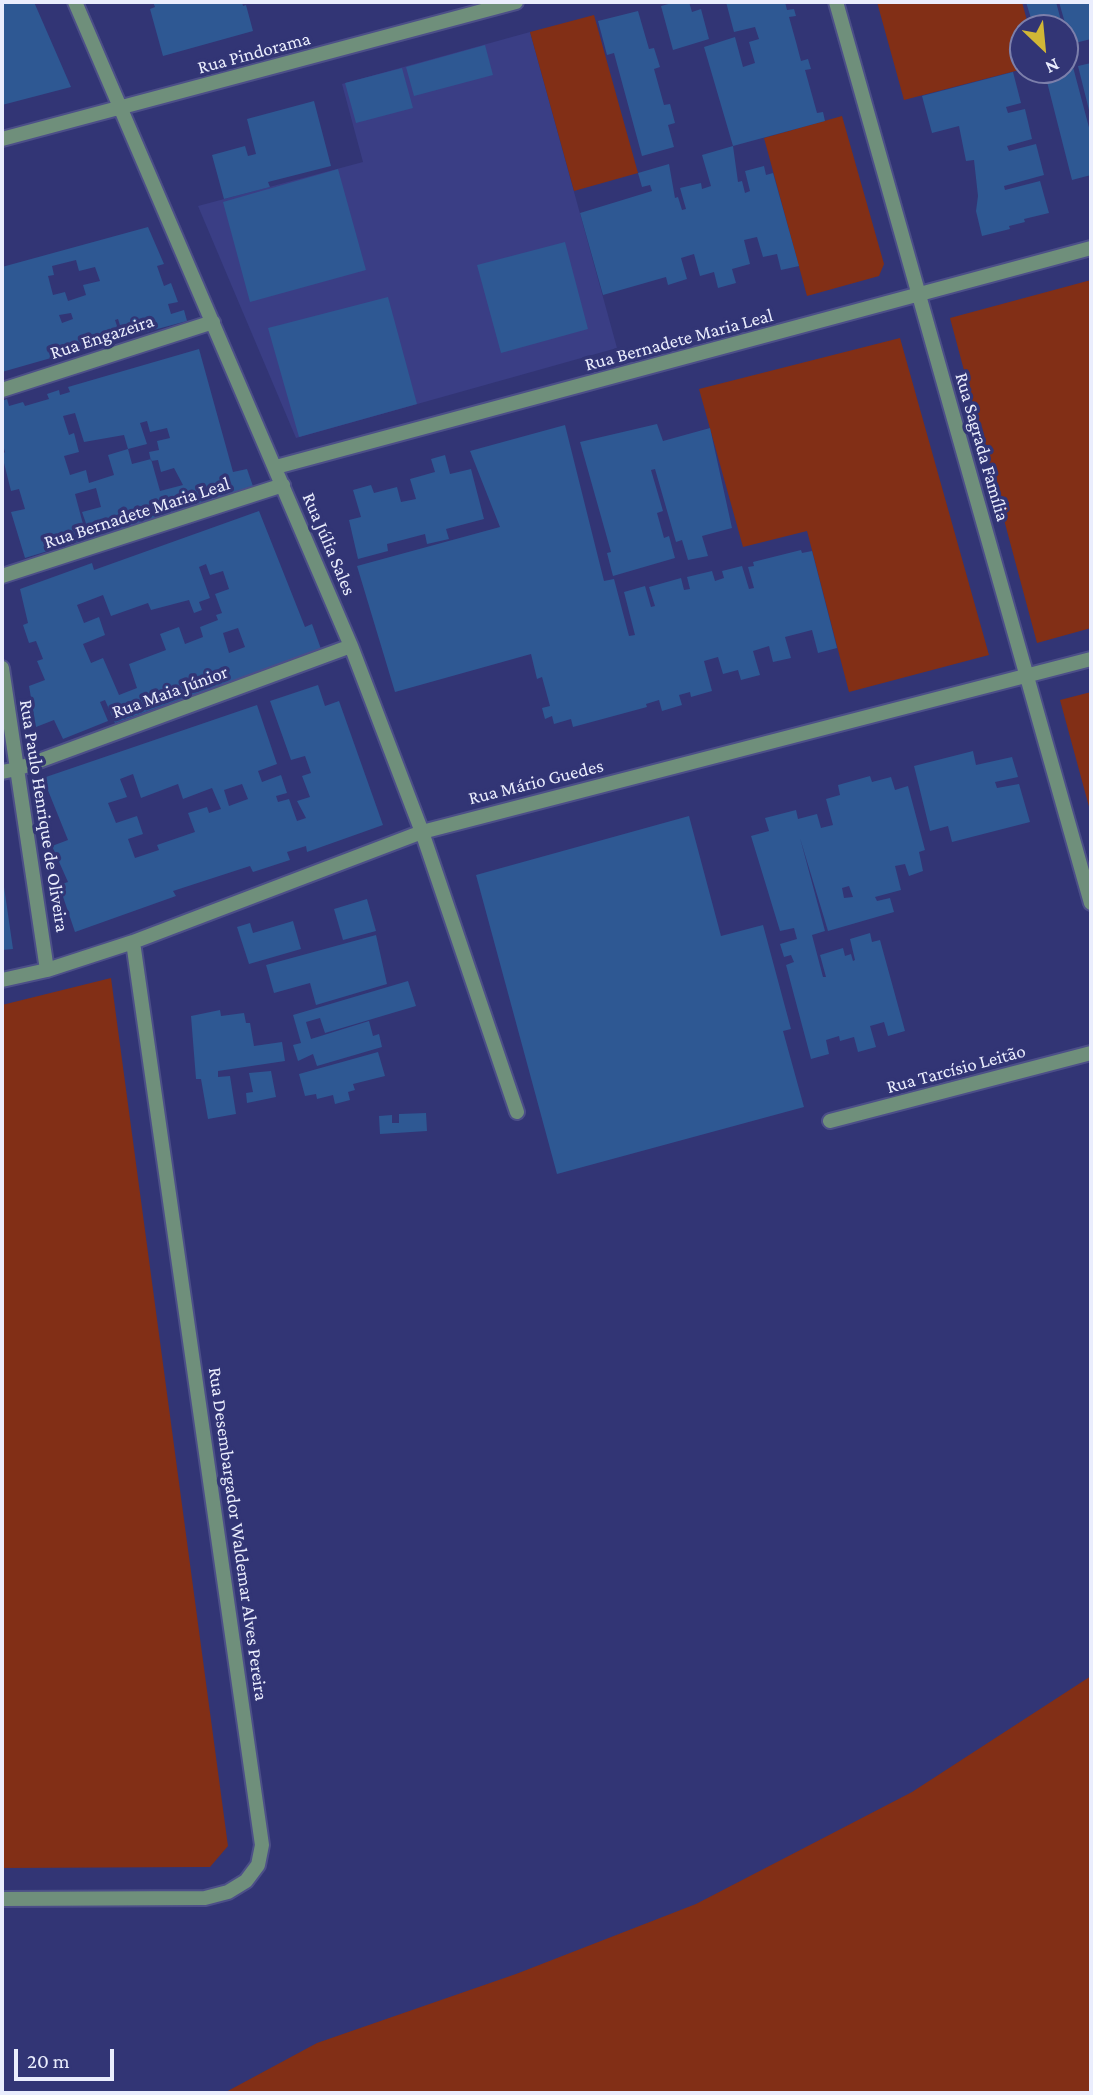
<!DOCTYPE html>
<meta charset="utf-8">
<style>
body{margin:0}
#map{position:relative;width:1093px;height:2095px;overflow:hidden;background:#323575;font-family:"Crimson Pro",serif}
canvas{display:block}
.frame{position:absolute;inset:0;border:4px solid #eaedfd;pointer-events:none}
.north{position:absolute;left:1009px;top:14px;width:70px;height:70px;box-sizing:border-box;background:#323575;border:2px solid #7c7fab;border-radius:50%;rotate:154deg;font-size:19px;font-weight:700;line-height:28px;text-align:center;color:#eaedfd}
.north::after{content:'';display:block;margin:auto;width:24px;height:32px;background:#d1b736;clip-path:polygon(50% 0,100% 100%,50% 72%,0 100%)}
.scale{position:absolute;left:14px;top:2049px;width:100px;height:32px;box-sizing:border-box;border:4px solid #eaedfd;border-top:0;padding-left:9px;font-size:21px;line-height:24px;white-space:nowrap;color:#eaedfd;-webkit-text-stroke:5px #323575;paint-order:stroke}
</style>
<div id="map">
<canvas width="1093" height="2095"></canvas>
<div class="frame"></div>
<div class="north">N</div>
<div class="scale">20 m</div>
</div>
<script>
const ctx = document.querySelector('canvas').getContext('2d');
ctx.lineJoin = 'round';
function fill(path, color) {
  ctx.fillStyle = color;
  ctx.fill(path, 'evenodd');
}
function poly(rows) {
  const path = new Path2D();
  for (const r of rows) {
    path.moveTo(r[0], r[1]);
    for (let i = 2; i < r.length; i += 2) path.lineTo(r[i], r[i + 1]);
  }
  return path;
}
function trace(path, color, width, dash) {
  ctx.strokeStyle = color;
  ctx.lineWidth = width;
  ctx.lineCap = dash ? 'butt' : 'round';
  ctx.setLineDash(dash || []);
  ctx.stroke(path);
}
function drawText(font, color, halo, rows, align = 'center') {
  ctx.font = font + ' "Crimson Pro",serif';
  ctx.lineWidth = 7;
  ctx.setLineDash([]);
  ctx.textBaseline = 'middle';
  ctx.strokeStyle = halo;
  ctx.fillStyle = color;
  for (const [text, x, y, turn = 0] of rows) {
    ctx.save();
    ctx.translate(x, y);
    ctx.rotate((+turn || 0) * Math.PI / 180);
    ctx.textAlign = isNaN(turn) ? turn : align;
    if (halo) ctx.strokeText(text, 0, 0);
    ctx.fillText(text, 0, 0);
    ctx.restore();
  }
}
const built = poly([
 [530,32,617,348,296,438,198,206,363,162,342,84]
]);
const green = poly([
 [877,2,1022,2,1029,28,1023,28,1023,69,904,100],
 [594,15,638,173,574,191,530,32],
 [842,116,884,264,879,276,807,296,764,138],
 [1091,280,1091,628,1037,643,950,318],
 [900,338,989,655,849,692,807,531,743,547,699,389],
 [1091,692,1091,814,1060,700],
 [111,978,228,1846,210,1867,2,1868,2,1005],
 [1091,1676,1091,2093,224,2093,317,2043,516,1974,696,1904,912,1792]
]);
const building = poly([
 [2,2,34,2,71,87,2,105],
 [153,2,242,2,243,6,246,5,253,31,163,56,150,9,155,7],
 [676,2,689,2,692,12,701,9,709,39,673,50,661,6],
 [726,2,785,2,787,10,794,9,796,16,789,17,796,42,801,61,808,59,811,69,805,70,817,113,823,112,825,121,733,146,704,47,735,37,743,67,755,63,749,42,759,39,755,27,734,32],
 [1026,2,1056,2,1063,28,1034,28],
 [1059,2,1089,2,1091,39,1071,44],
 [638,11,649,49,654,48,660,67,654,69,664,105,670,104,675,123,668,125,674,147,642,156,614,53,607,55,598,21],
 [485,45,493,75,414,96,406,67],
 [1091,63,1091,114,1090,114,1078,66],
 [1073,67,1091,135,1091,175,1072,180,1045,74],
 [402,68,413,108,356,123,345,83],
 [1013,72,1021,103,1006,107,1008,113,1025,109,1032,139,1007,146,1009,151,1036,144,1044,175,1004,186,1005,190,1040,181,1049,213,1024,219,1025,222,1009,226,1010,229,982,236,976,211,978,196,974,160,966,161,959,126,932,133,922,96],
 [314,101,331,166,268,182,270,187,224,199,212,155,245,146,248,156,256,154,247,119],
 [733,146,738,182,742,181,745,193,750,191,745,171,764,166,766,175,773,173,799,266,781,270,777,254,763,257,757,237,744,240,750,264,732,269,736,283,718,288,714,272,700,276,694,254,681,258,687,279,668,285,666,277,603,295,580,213,652,191,650,185,642,187,638,173,669,164,675,198,678,197,682,210,686,209,680,188,701,183,702,189,711,186,702,155],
 [338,169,366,270,250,302,223,202],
 [148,227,164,264,157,266,164,286,171,283,178,302,168,304,171,314,184,310,187,321,124,338,118,319,115,320,121,338,2,372,2,267],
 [76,260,79,271,95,267,100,281,83,285,86,295,68,301,65,292,53,295,48,276,54,275,52,266],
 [71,313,73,319,62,323,59,315],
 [565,242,588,329,501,353,477,265],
 [388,297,417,404,299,437,268,328],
 [199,349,233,472,247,469,255,492,91,538,82,512,101,507,96,488,75,494,87,539,25,558,11,512,25,509,19,489,11,491,2,455,5,452,2,442,2,401,7,399,9,406,23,402,25,406,49,399,47,394,59,390,60,395,70,392,68,387],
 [75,413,84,442,124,435,128,449,108,455,114,475,89,483,86,470,70,475,64,456,79,452,74,433,69,435,63,416],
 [147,421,150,432,167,428,170,438,157,441,159,450,149,452,151,461,158,460,161,472,174,468,183,485,160,491,151,459,132,464,128,449,147,444,140,423],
 [657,424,663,441,710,428,732,528,702,536,708,556,688,560,682,540,676,542,655,469,651,470,663,511,657,513,664,538,669,536,675,558,613,576,607,553,611,552,580,442],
 [565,425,604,581,614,579,629,636,635,635,624,592,645,586,651,607,655,606,649,587,681,578,684,590,690,589,687,577,712,571,715,581,724,578,722,571,742,566,749,589,754,588,748,567,754,566,753,562,801,550,802,553,812,551,837,648,818,653,812,630,785,637,791,658,773,662,769,646,753,651,760,675,741,680,738,670,723,674,718,657,704,661,712,691,691,697,690,692,679,695,682,705,662,711,659,700,646,704,647,707,573,727,571,719,554,724,552,716,545,719,542,708,550,706,542,677,537,679,531,654,395,692,357,566,500,527,470,451],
 [445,455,450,474,471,469,484,519,446,529,449,539,427,544,425,534,387,544,388,551,358,559,349,520,361,517,353,490,371,485,374,493,397,487,401,502,416,499,410,479,435,472,431,459],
 [259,511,305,627,312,624,321,649,115,723,105,700,100,702,108,721,63,739,54,720,36,727,29,686,45,680,37,661,43,659,36,641,29,643,23,625,28,623,20,589,92,563,94,570],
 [206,564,210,575,223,571,229,589,215,594,222,613,216,615,218,620,200,627,203,637,185,644,179,627,160,634,166,650,129,664,137,688,119,695,103,658,91,663,83,644,105,635,99,617,84,623,77,605,103,595,111,616,148,603,151,610,189,600,194,613,202,610,199,602,210,598,199,567],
 [238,628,245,647,229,653,223,633],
 [318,685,325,706,339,701,383,825,307,852,306,846,287,852,290,860,253,872,250,866,173,891,176,896,75,932,59,885,68,882,52,846,68,840,43,778,257,705,277,764,258,771,262,782,281,775,287,793,276,796,278,802,289,799,297,821,306,818,297,801,310,797,302,776,311,773,305,756,291,760,270,701],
 [133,774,141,798,178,784,183,799,212,788,221,809,209,813,207,807,188,813,195,832,157,845,159,850,135,858,128,839,143,834,137,816,116,823,108,803,127,797,120,779],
 [242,784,248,799,229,806,224,790],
 [973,751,976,765,1012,757,1018,777,995,782,997,788,1019,784,1030,822,952,842,948,826,930,831,914,766],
 [870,776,872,782,891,777,895,790,908,786,925,850,919,852,923,871,909,876,905,864,895,866,901,890,875,897,877,901,890,898,894,912,828,931,800,838,825,931,812,935,823,977,826,977,820,955,843,948,845,956,851,954,853,961,855,960,850,939,870,933,872,942,880,940,905,1031,888,1036,884,1022,870,1026,876,1047,858,1052,854,1037,840,1041,839,1036,826,1040,829,1054,811,1059,786,965,794,962,791,955,784,957,780,944,797,939,794,928,780,931,751,836,769,831,765,818,796,810,798,819,817,814,821,828,833,825,826,799,840,795,838,785],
 [849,886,853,897,844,898,842,888],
 [689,816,721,936,763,925,791,1029,783,1031,804,1107,557,1174,476,875],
 [2,873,13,949,2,950],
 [367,899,376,931,343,940,334,909],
 [293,921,301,949,249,964,237,927,250,923,253,933],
 [376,935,387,984,316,1005,310,983,274,993,266,965],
 [408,981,416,1006,325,1033,320,1018,306,1022,311,1039,369,1021,373,1036,379,1034,382,1047,317,1066,313,1054,298,1061,293,1045,301,1043,293,1015],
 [220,1010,221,1016,244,1013,246,1023,250,1023,254,1046,282,1042,285,1061,218,1071,218,1077,230,1076,236,1114,208,1119,201,1079,196,1079,191,1016],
 [378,1052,385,1076,353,1084,355,1090,348,1092,350,1100,335,1104,333,1095,317,1099,316,1094,305,1096,299,1074],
 [271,1071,276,1097,247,1103,246,1093,253,1092,249,1073],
 [426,1113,427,1131,380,1134,379,1116,392,1115,392,1123,399,1123,399,1114]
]);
const minor = poly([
 [75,2,351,646,422,832,517,1112],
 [836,2,1091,903],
 [2,139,516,2],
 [2,390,213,322],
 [276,467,1091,248],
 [2,576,283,485],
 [2,668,47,970],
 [2,772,17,769,351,646],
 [2,980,47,970,133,942,422,832,1091,659],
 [830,1121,1091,1053],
 [2,1899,205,1898,228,1892,246,1881,258,1865,262,1845,133,942]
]);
const streetNames = [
 ["Rua Pindorama",254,53,-15],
 ["Rua Engazeira",102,337,-18],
 ["Rua Bernadete Maria Leal",679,340,-15],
 ["Rua Sagrada Família",982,447,74],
 ["Rua Bernadete Maria Leal",137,513,-18],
 ["Rua Júlia Sales",329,544,67],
 ["Rua Maia Júnior",170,692,-20],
 ["Rua Mário Guedes",536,782,-14],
 ["Rua Paulo Henrique de Oliveira",44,816,81],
 ["Rua Tarcísio Leitão",956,1069,-15],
 ["Rua Desembargador Waldemar Alves Pereira",238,1534,82]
];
fill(built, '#3a3e85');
fill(green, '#822f16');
fill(building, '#2e5893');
trace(minor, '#4c4f88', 18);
trace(minor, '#6f8f7b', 14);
drawText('19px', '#eaedfd', '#323575', streetNames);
</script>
